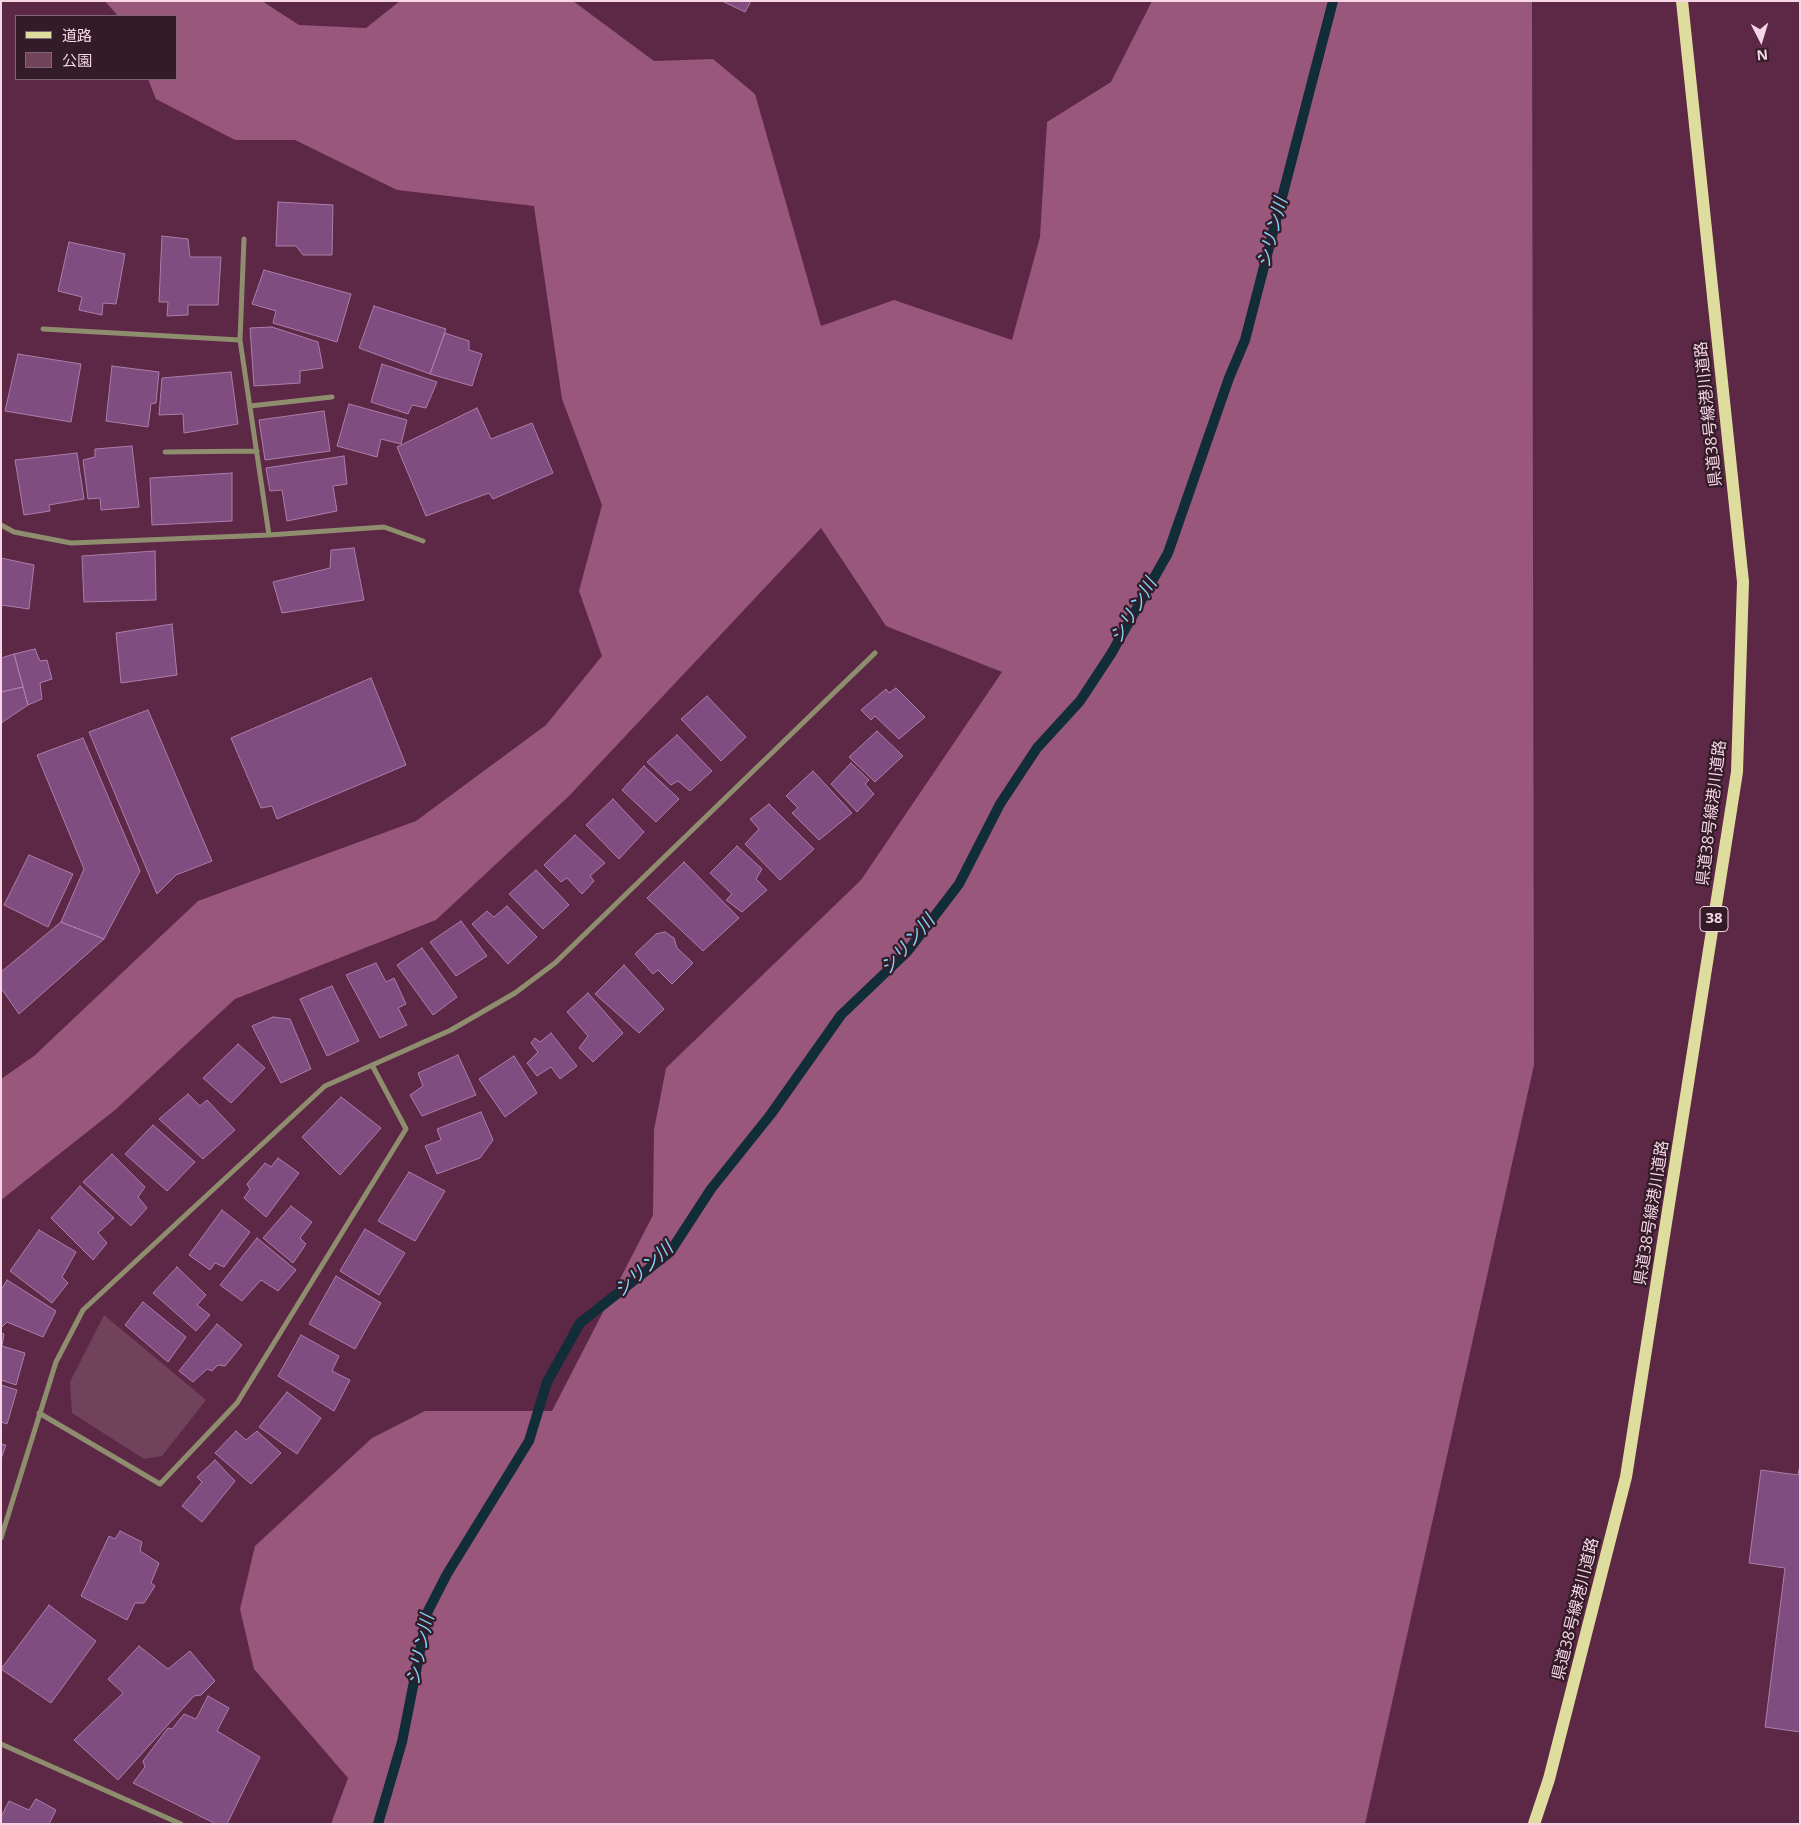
<!DOCTYPE html>
<meta charset="utf-8">
<style>
body{margin:0}
#map{position:relative;width:1801px;height:1825px;overflow:hidden;background:#5c2845;font-family:"Open Sans","Noto Sans JP",sans-serif}
canvas{display:block}
.frame{position:absolute;inset:0;border:2px solid #f6d5e5;pointer-events:none}
.legend{position:absolute;left:15px;top:15px;width:162px;height:65px;box-sizing:border-box;background:#331b28;border:1px solid #816574;margin:0;padding:6px 9px;list-style:none;font-size:15px;color:#f6d5e5}
.legend li{display:flex;align-items:center;gap:10px;height:25px}
.legend b{width:25px;border:1px solid #816574}
.north{position:absolute;left:1736px;top:15px;width:50px;height:50px;-webkit-text-stroke:4px #331b28;paint-order:stroke;rotate:175deg;font-size:14px;font-weight:700;line-height:20px;text-align:center;color:#f6d5e5}
.north::after{content:'';display:block;margin:auto;width:18px;height:22px;background:#f6d5e5;clip-path:polygon(50% 0,100% 100%,50% 72%,0 100%)}
</style>
<div id="map">
<canvas width="1801" height="1825"></canvas>
<div class="frame"></div>
<ul class="legend">
<li><b style="height:6px;background:#dedd9d"></b>道路</li>
<li><b style="height:14px;background:#70435b"></b>公園</li>
</ul>
<div class="north">N</div>
</div>
<script>
const ctx = document.querySelector('canvas').getContext('2d');
ctx.lineJoin = 'round';
function fill(path, color) {
  ctx.fillStyle = color;
  ctx.fill(path, 'evenodd');
}
function poly(rows) {
  const path = new Path2D();
  for (const r of rows) {
    path.moveTo(r[0], r[1]);
    for (let i = 2; i < r.length; i += 2) path.lineTo(r[i], r[i + 1]);
  }
  return path;
}
function trace(path, color, width, dash) {
  ctx.strokeStyle = color;
  ctx.lineWidth = width;
  ctx.lineCap = dash ? 'butt' : 'round';
  ctx.setLineDash(dash || []);
  ctx.stroke(path);
}
function drawText(font, color, halo, rows, align = 'center') {
  ctx.font = font + ' "Open Sans","Noto Sans JP",sans-serif';
  ctx.lineWidth = 4.5;
  ctx.setLineDash([]);
  ctx.textBaseline = 'middle';
  ctx.strokeStyle = halo;
  ctx.fillStyle = color;
  for (const [text, x, y, turn = 0] of rows) {
    ctx.save();
    ctx.translate(x, y);
    ctx.rotate((+turn || 0) * Math.PI / 180);
    ctx.textAlign = isNaN(turn) ? turn : align;
    if (halo) ctx.strokeText(text, 0, 0);
    ctx.fillText(text, 0, 0);
    ctx.restore();
  }
}
const green = poly([
 [104,1315,206,1400,162,1456,144,1459,72,1413,70,1382]
]);
const forest = poly([
 [105,1,262,1,299,25,366,28,400,1,573,1,654,61,713,59,755,94,821,326,894,300,1012,340,1040,237,1047,122,1111,82,1152,1,1532,1,1534,1065,1365,1824,331,1824,348,1778,254,1669,240,1609,255,1546,372,1438,425,1411,552,1411,653,1215,654,1130,666,1068,861,880,1002,672,886,626,821,528,569,796,436,920,235,999,115,1110,1,1200,1,1079,34,1056,198,901,416,821,546,725,602,656,579,591,602,505,562,399,534,206,397,190,295,140,235,140,156,99,148,79,176,79,176,16,118,16]
]);
const stream = poly([
 [378,1824,402,1742,428,1611,447,1574,529,1441,547,1382,580,1323,670,1252,711,1189,771,1114,841,1015,907,952,959,884,1000,804,1037,748,1080,701,1111,654,1168,553,1229,378,1245,340,1333,1]
]);
const building = poly([
 [722,1,751,1,745,12,722,1],
 [278,202,333,205,332,255,303,255,296,246,276,246,278,202],
 [162,236,188,239,190,257,221,257,218,305,188,305,188,315,167,316,168,302,159,302,162,236],
 [69,242,125,254,116,304,103,303,102,315,79,310,82,297,58,291,69,242],
 [264,270,351,294,337,342,273,323,276,311,252,304,264,270],
 [374,306,446,329,430,374,359,348,374,306],
 [272,327,318,342,323,368,300,371,300,383,254,386,250,328,272,327],
 [445,333,469,341,469,350,482,354,472,386,430,374,445,333],
 [18,354,81,364,71,422,5,411,18,354],
 [382,364,437,382,426,408,412,405,408,414,371,402,382,364],
 [112,366,159,372,156,403,151,404,148,427,106,421,112,366],
 [231,372,238,424,184,433,183,414,159,415,162,378,231,372],
 [349,404,407,420,401,444,381,439,377,457,337,446,349,404],
 [477,408,491,439,532,423,553,473,493,499,489,493,426,516,397,447,477,408],
 [324,411,330,451,265,460,259,420,324,411],
 [132,446,139,507,101,510,100,498,88,499,83,460,95,457,95,449,132,446],
 [77,453,84,499,49,505,50,511,24,515,15,460,77,453],
 [344,456,347,484,333,486,337,511,287,521,282,490,270,491,266,468,344,456],
 [232,473,232,521,152,525,150,478,232,473],
 [354,548,364,600,282,613,273,582,330,568,331,550,354,548],
 [155,551,156,600,84,602,82,556,155,551],
 [1,558,34,565,29,609,1,605,1,558],
 [172,624,177,675,121,683,116,633,172,624],
 [35,649,40,661,47,660,52,679,40,683,42,699,28,705,14,654,35,649],
 [14,654,23,687,1,692,1,658,14,654],
 [371,678,406,765,277,819,272,806,261,808,231,738,371,678],
 [23,687,28,705,1,723,1,692,23,687],
 [896,688,925,717,899,739,875,716,871,720,861,710,886,689,889,693,896,688],
 [707,696,746,737,721,761,681,719,707,696],
 [148,710,212,861,176,875,157,894,89,732,148,710],
 [877,731,903,756,875,782,849,757,877,731],
 [677,735,712,771,690,791,678,781,671,785,647,762,677,735],
 [83,738,140,871,104,939,61,922,84,869,37,755,83,738],
 [851,763,869,780,865,784,874,794,857,812,831,784,851,763],
 [644,766,679,799,656,822,622,790,644,766],
 [813,771,852,813,819,840,792,813,798,808,786,796,813,771],
 [613,799,644,832,619,859,586,825,613,799],
 [769,804,814,849,780,880,745,844,759,829,750,819,769,804],
 [575,835,605,863,590,876,594,881,582,894,567,878,561,882,544,865,575,835],
 [737,846,762,869,756,879,767,890,742,912,726,900,732,894,710,873,737,846],
 [29,855,73,874,48,927,4,905,29,855],
 [684,862,739,918,703,951,647,898,684,862],
 [536,870,569,905,543,929,509,894,536,870],
 [507,906,537,937,508,964,472,924,487,911,494,917,507,906],
 [461,921,487,956,456,976,430,942,461,921],
 [61,922,104,939,19,1014,1,988,1,972,61,922],
 [665,932,674,938,677,948,693,963,672,984,658,970,653,974,635,954,656,934,665,932],
 [422,948,457,997,433,1015,397,965,422,948],
 [376,963,386,982,394,978,406,1004,398,1008,407,1025,380,1038,346,975,376,963],
 [624,965,664,1009,639,1033,595,994,624,965],
 [332,986,359,1041,327,1056,300,999,332,986],
 [588,993,623,1033,593,1062,579,1048,588,1036,567,1012,588,993],
 [273,1017,290,1019,311,1069,281,1083,252,1026,273,1017],
 [551,1033,577,1066,560,1079,551,1067,537,1076,527,1063,538,1052,531,1043,535,1038,540,1042,551,1033],
 [238,1044,265,1068,231,1103,203,1078,238,1044],
 [458,1055,476,1095,422,1116,410,1095,423,1086,418,1073,458,1055],
 [514,1056,537,1093,505,1117,479,1079,514,1056],
 [188,1094,200,1106,207,1100,235,1130,203,1159,159,1119,188,1094],
 [341,1097,381,1128,340,1175,302,1137,341,1097],
 [481,1112,493,1140,480,1158,437,1174,425,1146,441,1140,437,1129,481,1112],
 [153,1125,195,1162,167,1191,125,1154,153,1125],
 [112,1154,145,1187,138,1197,147,1208,131,1226,83,1182,112,1154],
 [278,1158,299,1173,266,1217,244,1198,250,1189,247,1184,265,1163,271,1167,278,1158],
 [409,1172,445,1191,415,1241,378,1221,409,1172],
 [80,1186,114,1218,98,1233,107,1243,93,1260,51,1218,80,1186],
 [291,1206,312,1222,300,1238,306,1244,293,1263,263,1238,291,1206],
 [222,1210,250,1232,224,1267,215,1263,210,1270,189,1255,222,1210],
 [365,1229,405,1253,379,1295,340,1271,365,1229],
 [39,1230,76,1252,62,1277,68,1283,52,1303,10,1271,39,1230],
 [257,1238,296,1270,278,1291,261,1280,242,1301,220,1285,257,1238],
 [177,1267,206,1295,197,1305,210,1315,196,1331,153,1293,177,1267],
 [336,1276,381,1303,355,1349,309,1324,336,1276],
 [7,1280,56,1311,43,1337,7,1322,1,1328,1,1290,7,1280],
 [143,1302,186,1337,168,1362,125,1325,143,1302],
 [217,1324,242,1345,225,1366,218,1365,212,1371,207,1369,193,1382,179,1371,217,1324],
 [1,1333,4,1334,2,1346,25,1353,16,1385,1,1380,1,1333],
 [301,1335,339,1356,332,1371,350,1380,334,1411,278,1376,301,1335],
 [1,1385,17,1390,7,1424,1,1422,1,1385],
 [287,1392,321,1418,297,1454,259,1427,287,1392],
 [236,1431,246,1440,257,1431,281,1453,251,1484,215,1453,236,1431],
 [1,1444,6,1445,1,1459,1,1444],
 [215,1460,235,1481,202,1522,182,1506,202,1482,197,1477,215,1460],
 [1800,1465,1800,1732,1765,1727,1785,1568,1749,1563,1761,1470,1798,1475,1800,1465],
 [120,1531,142,1542,140,1551,159,1563,151,1583,155,1586,144,1603,135,1603,127,1620,81,1596,109,1536,115,1539,120,1531],
 [49,1605,96,1641,51,1703,1,1669,49,1605],
 [139,1646,168,1669,190,1651,215,1681,201,1695,194,1696,118,1780,74,1740,123,1693,108,1679,139,1646],
 [208,1696,229,1708,217,1731,260,1757,227,1824,216,1824,133,1783,145,1767,143,1761,168,1728,172,1729,184,1714,196,1719,208,1696],
 [36,1799,56,1810,49,1824,1,1824,1,1817,9,1801,29,1810,36,1799]
]);
const minor = poly([
 [244,239,240,340,269,535],
 [43,329,240,340],
 [250,406,332,397],
 [165,452,257,451],
 [1,525,14,532,71,543,269,535,384,527,423,541],
 [39,1413,160,1484,237,1403,406,1129,372,1065],
 [1,1538,56,1362,83,1310,325,1086,451,1030,515,993,555,963,875,653],
 [1,1744,181,1824]
]);
const primary = poly([
 [1534,1824,1549,1779,1626,1477,1737,772,1743,582,1682,1]
]);
const shields = [
 [1714,919,28]
];
const shieldNames = [
 ["38",1714,919]
];
const streetNames = [
 ["県道38号線港川道路",1709,414,-96],
 ["県道38号線港川道路",1712,813,-83],
 ["県道38号線港川道路",1652,1213,-81],
 ["県道38号線港川道路",1576,1609,-76]
];
const waterNames = [
 ["シリン川",1273,233,-75],
 ["シリン川",1134,611,-59],
 ["シリン川",908,945,-49],
 ["シリン川",644,1270,-42],
 ["シリン川",421,1650,-78]
];
fill(green, '#70435b');
fill(forest, '#99577b');
trace(stream, '#112d38', 10);
fill(building, '#7f4d7f');
trace(building, '#ac7eab', 1);
trace(minor, '#8e8e6f', 5);
trace(primary, '#dedd9d', 12);
for (const [x, y, w] of shields) {
  const box = new Path2D();
  box.roundRect(x - w / 2, y - 12.5, w, 25, 4);
  ctx.fillStyle = '#331b28';
  ctx.fill(box);
  trace(box, '#f6d5e5', 1);
}
drawText('bold 15px', '#f6d5e5', null, shieldNames);
drawText('16px', '#f6d5e5', '#331b28', streetNames);
drawText('italic 18px', '#7cd7fe', '#331b28', waterNames);
</script>
